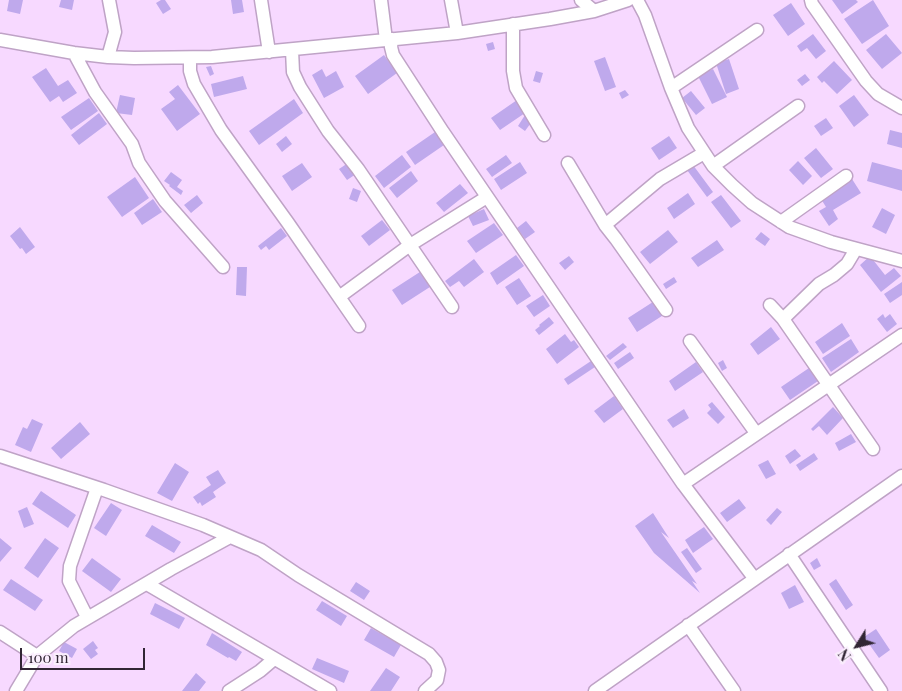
<!DOCTYPE html>
<style>
body{margin:0}
#map{position:relative;width:902px;height:691px;overflow:hidden;background:#f7d9ff;font-family:"Playfair Display",serif}
canvas{display:block}
.north{position:absolute;left:832px;top:621px;width:50px;height:50px;-webkit-text-stroke:4px #faeefd;paint-order:stroke;rotate:234deg;font-size:14px;font-weight:700;line-height:20px;text-align:center;color:#312634}
.north::after{content:'';display:block;margin:auto;width:18px;height:22px;background:#312634;clip-path:polygon(50% 0,100% 100%,50% 72%,0 100%)}
.scale{position:absolute;left:20px;top:648px;width:125px;height:22px;box-sizing:border-box;border:2px solid #312634;border-top:0;padding-left:6px;font-size:15px;line-height:18px;white-space:nowrap;color:#312634;-webkit-text-stroke:4px #faeefd;paint-order:stroke}
</style>
<div id="map">
<canvas width="902" height="691"></canvas>
<div class="north">N</div>
<div class="scale">100 m</div>
</div>
<script>
const ctx = document.querySelector('canvas').getContext('2d');
ctx.lineJoin = 'round';
function fill(path, color) {
  ctx.fillStyle = color;
  ctx.fill(path, 'evenodd');
}
function poly(rows) {
  const path = new Path2D();
  for (const r of rows) {
    path.moveTo(r[0], r[1]);
    for (let i = 2; i < r.length; i += 2) path.lineTo(r[i], r[i + 1]);
  }
  return path;
}
function trace(path, color, width, dash) {
  ctx.strokeStyle = color;
  ctx.lineWidth = width;
  ctx.lineCap = dash ? 'butt' : 'round';
  ctx.setLineDash(dash || []);
  ctx.stroke(path);
}
const building = poly([
 [9,0,23,0,20,14,7,11],
 [61,0,74,0,72,10,59,7],
 [161,0,165,0,171,9,163,14,156,3],
 [231,0,242,0,244,12,233,14],
 [832,0,856,0,858,2,842,14],
 [873,0,889,26,862,44,844,19],
 [791,3,805,24,788,36,773,15],
 [813,34,826,51,816,59,807,48,801,52,797,46],
 [886,34,902,53,882,69,866,50],
 [493,42,495,49,488,51,486,44],
 [384,55,397,73,368,94,355,76],
 [605,57,616,87,605,91,594,61],
 [729,59,739,89,726,94,716,63],
 [834,61,852,80,837,94,824,81,822,83,817,77],
 [211,66,214,74,210,76,206,67],
 [46,68,58,86,68,80,77,93,63,102,59,96,50,102,32,77],
 [322,69,326,77,336,71,344,87,324,98,312,75],
 [713,69,727,97,712,104,698,76],
 [536,71,543,73,540,83,533,81],
 [805,74,810,80,802,86,797,80],
 [243,76,247,89,214,97,211,84],
 [178,85,200,114,177,131,161,109,175,99,169,92],
 [625,90,629,95,622,99,619,93],
 [691,91,705,108,696,115,682,98],
 [120,95,135,98,132,115,116,113],
 [854,95,869,115,854,127,839,106],
 [89,98,98,111,71,130,61,117],
 [294,99,303,113,259,145,249,131],
 [517,100,525,113,500,130,491,118],
 [99,113,107,124,79,145,71,135],
 [525,115,533,120,525,131,518,126],
 [826,118,833,128,821,136,814,126],
 [890,130,902,133,902,148,887,144],
 [435,132,444,145,415,165,406,152],
 [286,136,292,144,282,152,276,144],
 [669,136,677,148,659,160,651,148],
 [816,148,833,169,821,178,804,158],
 [402,155,411,167,384,188,375,176],
 [506,155,512,163,492,177,486,169],
 [798,161,812,176,803,185,789,170],
 [520,162,527,173,501,190,494,179],
 [872,162,902,170,902,191,867,181],
 [302,163,312,177,292,191,282,176],
 [348,163,356,174,347,180,339,169],
 [693,165,713,192,707,197,687,170],
 [411,171,418,181,397,198,389,188],
 [171,172,182,180,177,187,183,191,181,195,169,186,170,185,164,181],
 [135,177,149,198,122,217,107,197],
 [852,179,861,193,833,210,838,219,829,226,819,211,826,207,821,199],
 [460,184,468,193,444,212,436,203],
 [353,188,361,191,357,202,349,199],
 [688,193,695,204,674,219,667,208],
 [197,195,203,203,191,213,184,205],
 [721,195,741,221,731,228,711,202],
 [153,199,162,212,142,225,134,213],
 [882,208,895,215,886,234,872,227],
 [484,209,489,220,473,226,468,216],
 [382,220,390,230,369,246,361,236],
 [526,221,535,232,525,239,517,228],
 [494,223,503,235,476,253,467,241],
 [20,227,35,247,26,254,22,248,20,249,10,236],
 [281,228,287,236,269,250,266,246,261,250,258,246],
 [668,230,678,242,650,264,640,252],
 [761,232,770,239,765,246,755,239],
 [717,240,724,250,698,267,691,258],
 [516,255,524,266,497,285,490,273],
 [569,256,574,262,565,270,559,263],
 [870,256,885,275,894,268,901,276,881,292,860,265],
 [474,259,484,272,464,287,459,281,450,287,445,281],
 [237,267,247,267,246,296,236,295],
 [423,270,433,285,402,305,392,290],
 [674,277,677,282,666,289,663,284],
 [519,278,531,296,517,305,505,287],
 [902,282,902,295,890,303,884,294],
 [543,295,550,306,534,317,526,306],
 [656,300,665,314,637,332,628,318],
 [883,314,885,318,890,314,897,324,887,332,877,319],
 [549,317,554,323,539,335,535,330,540,326,539,325],
 [842,323,850,336,823,354,815,342],
 [771,327,780,339,758,355,750,344],
 [565,334,571,342,574,340,579,347,557,364,546,349],
 [851,339,859,352,831,372,822,358],
 [623,343,627,347,610,360,606,356],
 [630,352,634,358,618,369,614,363],
 [723,360,727,368,722,371,718,363],
 [591,361,595,367,568,385,564,379],
 [696,362,703,372,675,391,669,381],
 [809,368,818,381,790,400,781,387],
 [614,396,623,409,604,423,594,411],
 [712,402,725,417,718,424,707,413,711,409,708,405],
 [833,407,843,418,827,435,819,426,813,431,811,429],
 [684,409,689,418,673,428,667,420],
 [32,419,43,424,31,452,15,445,23,427,27,429],
 [80,422,90,434,61,459,51,448],
 [851,434,856,442,839,451,835,443],
 [795,449,801,456,790,464,785,456],
 [814,453,818,459,800,471,796,465],
 [768,460,776,474,766,479,758,465],
 [175,463,189,472,172,501,157,493],
 [218,470,226,483,213,492,216,497,202,506,200,502,198,504,193,497,211,485,206,477],
 [41,491,76,515,68,528,32,504],
 [739,499,746,508,727,522,720,513],
 [111,503,122,510,106,536,94,528],
 [27,507,34,524,24,528,18,511],
 [777,508,782,512,771,525,766,520],
 [653,513,669,538,661,532,697,584,692,581,700,593,654,553,635,526],
 [152,525,181,542,174,553,145,536],
 [704,527,713,539,693,553,685,540],
 [0,538,12,548,0,562],
 [45,538,59,548,38,578,24,568],
 [687,548,702,569,696,573,681,552],
 [92,558,121,579,111,592,82,571],
 [817,558,821,566,814,570,810,563],
 [11,579,43,600,35,611,3,590],
 [836,579,853,605,846,610,829,584],
 [356,582,370,591,364,600,350,591],
 [795,585,804,602,789,609,781,593],
 [322,601,347,616,341,626,316,610],
 [155,603,185,618,179,629,150,614],
 [371,628,401,645,394,657,364,640],
 [876,629,890,650,879,658,864,637],
 [212,633,242,652,236,661,229,657,228,658,206,645],
 [93,641,98,648,95,650,98,654,91,659,83,649],
 [64,642,77,649,72,658,59,651],
 [317,658,349,671,344,683,312,669],
 [386,668,400,677,391,691,370,691],
 [196,673,206,682,199,691,182,691]
]);
const minor = poly([
 [261,0,269,52],
 [381,0,386,40],
 [451,0,457,33],
 [581,0,594,11],
 [637,0,645,15,671,88,688,128,713,166,732,185,752,203,789,227,831,242,902,261],
 [811,0,812,4,866,81,878,94,902,108],
 [513,24,513,71,516,88,544,135],
 [392,39,391,47,393,55,443,132,683,484,754,578],
 [0,40,74,53,108,57,134,58,212,57,457,33,550,19,594,11,628,0],
 [292,50,293,72,300,87,328,131,358,169,452,307],
 [74,53,95,92,132,144,139,163,165,201,223,267],
 [108,57,115,32,109,0],
 [190,58,190,71,194,84,221,130,288,223,359,326],
 [671,88,757,30],
 [568,163,605,225,660,179,704,153],
 [713,166,798,106],
 [781,222,846,176],
 [605,225,616,239,666,310],
 [339,297,410,245,487,197],
 [770,305,783,319,873,449],
 [783,319,819,284,834,275,847,264,856,249],
 [690,341,756,433],
 [0,456,104,490,203,525,261,550,298,575,429,654,436,662,439,670,437,680,425,691],
 [683,484,902,335],
 [789,554,881,691],
 [147,584,330,691],
 [87,617,69,581,70,566,97,488],
 [688,625,734,691],
 [0,632,37,656],
 [16,691,37,656,74,626,171,569,230,537],
 [229,691,260,671,274,659],
 [595,691,902,476]
]);
fill(building, '#bfa9ec');
trace(minor, '#bfa3c6', 15);
trace(minor, '#fff', 12);
</script>
